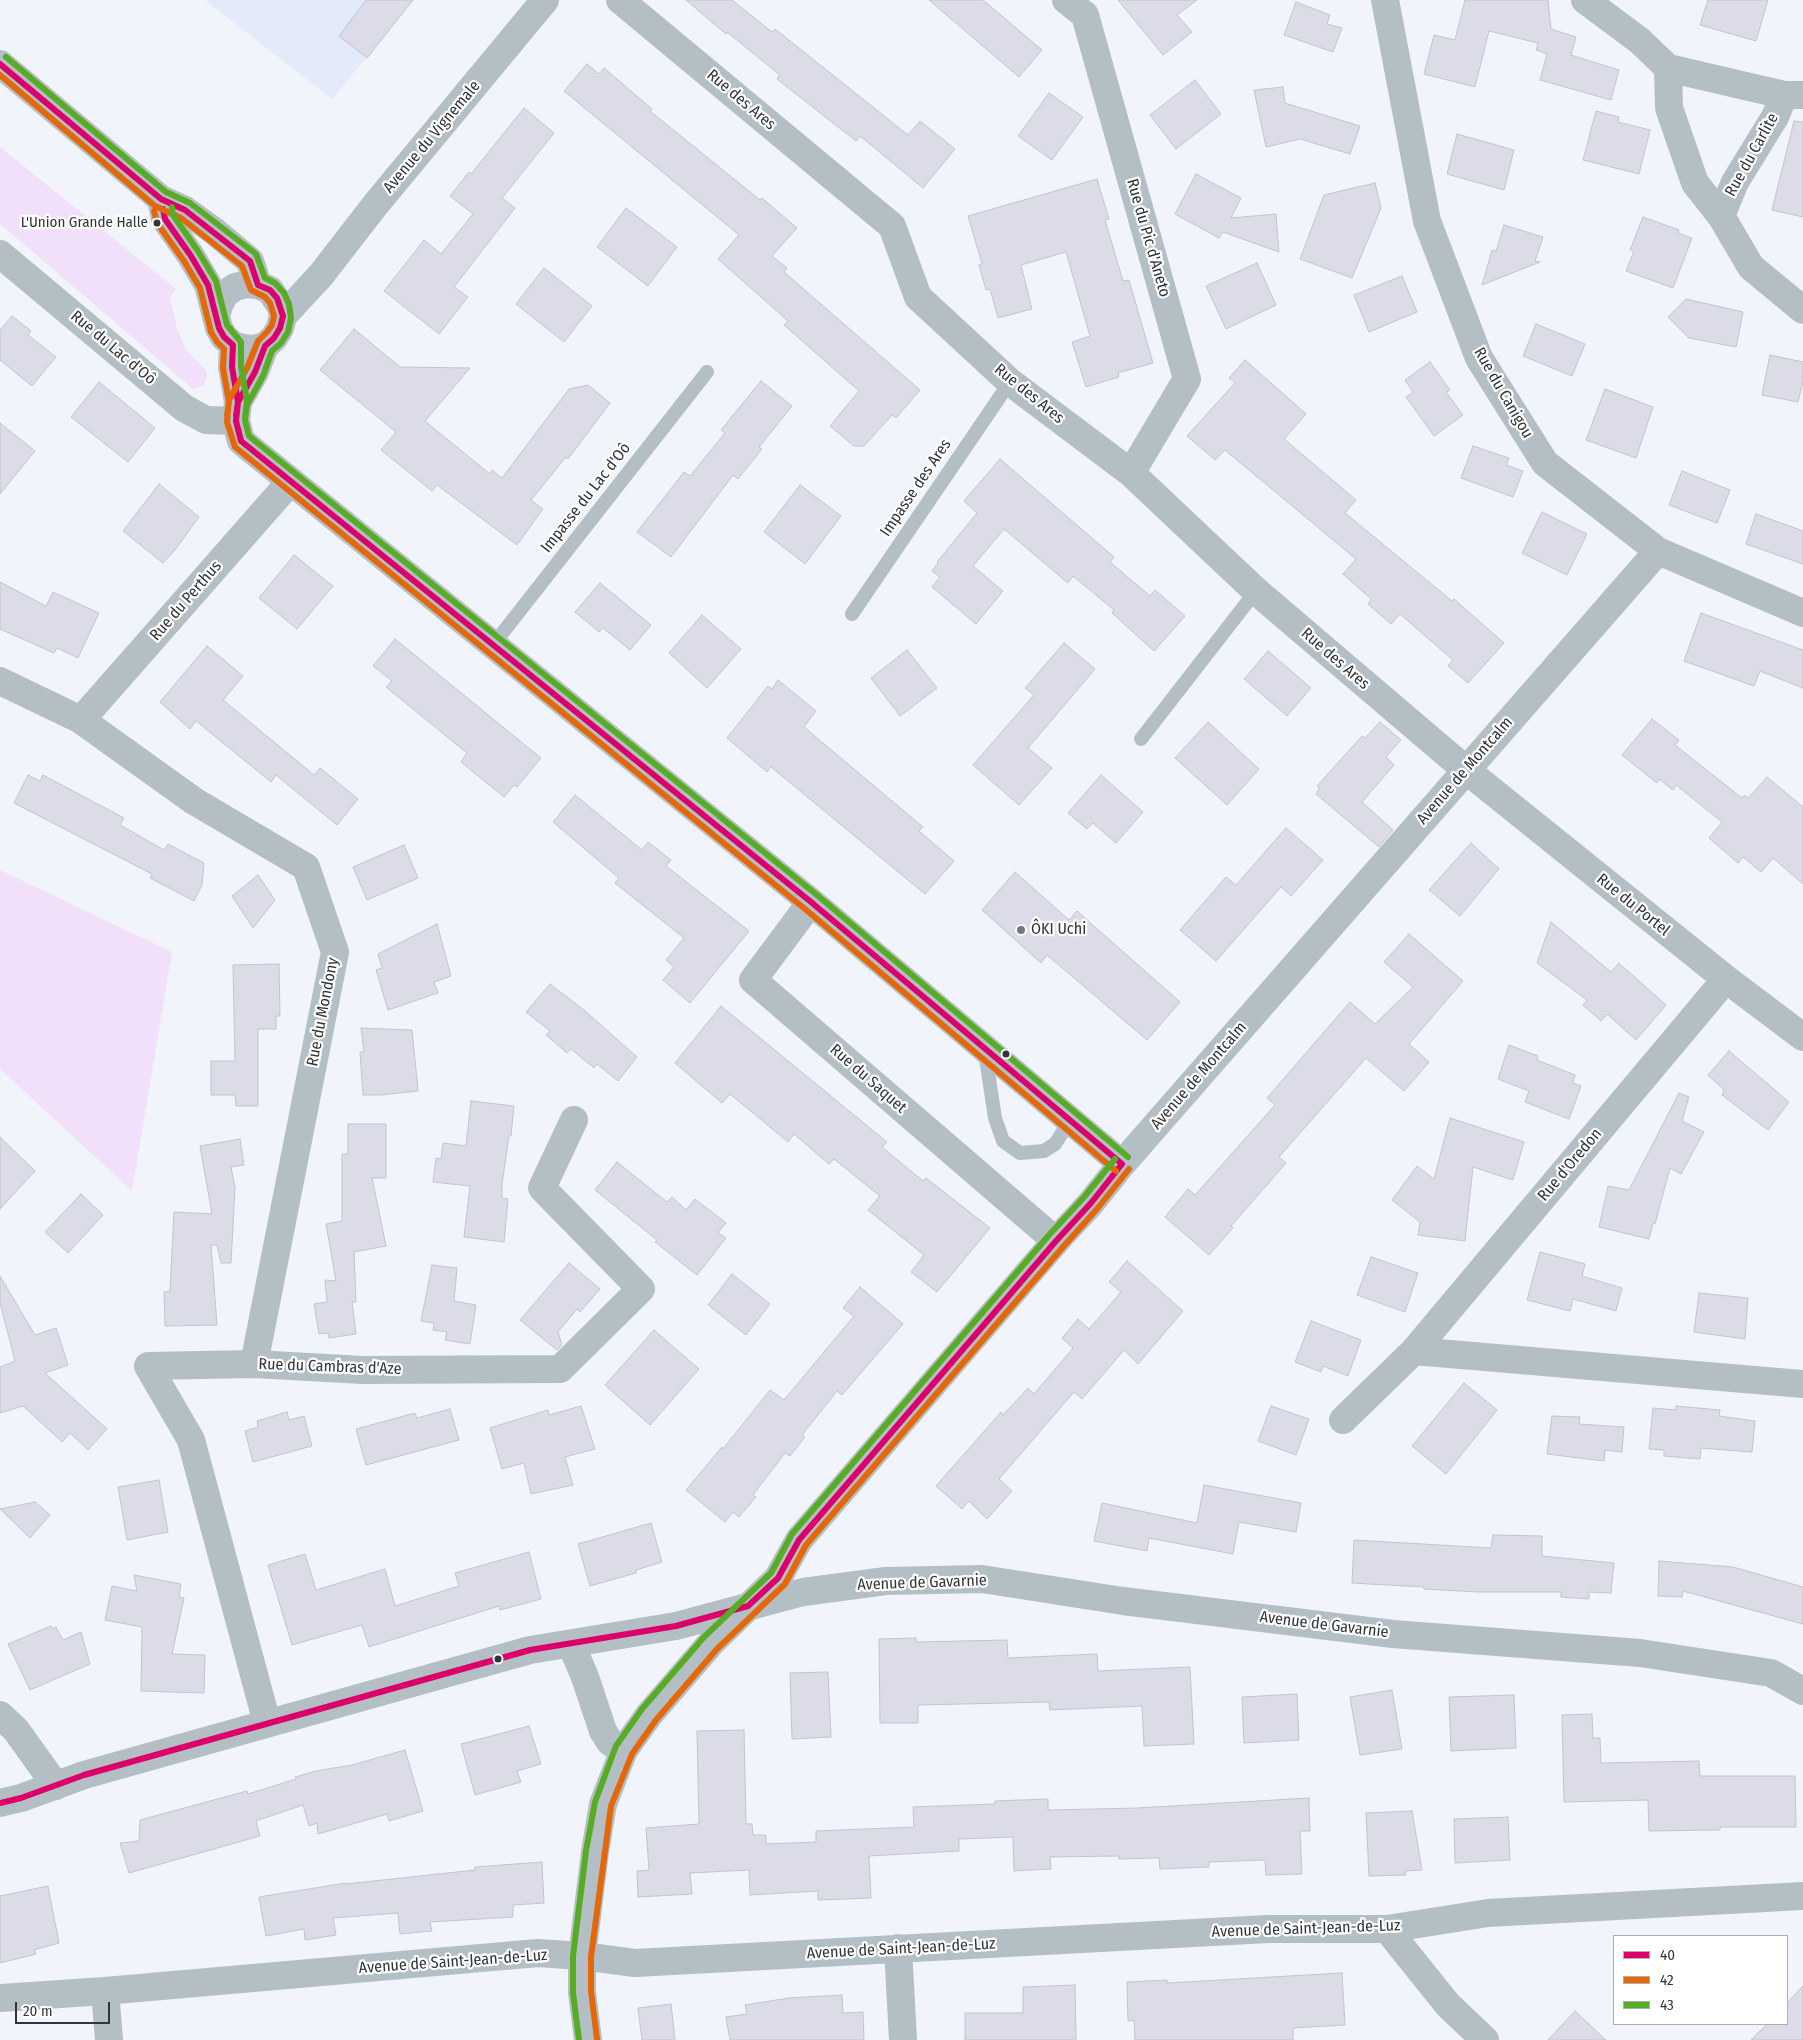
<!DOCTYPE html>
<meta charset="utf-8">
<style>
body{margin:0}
#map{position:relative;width:1803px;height:2040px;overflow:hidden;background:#f1f4fb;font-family:"Fira Sans Condensed",sans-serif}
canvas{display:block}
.legend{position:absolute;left:1613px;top:1935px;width:175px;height:90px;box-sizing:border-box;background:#fff;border:1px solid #acaeb1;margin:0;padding:6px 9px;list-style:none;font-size:15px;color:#30343b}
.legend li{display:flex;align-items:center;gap:10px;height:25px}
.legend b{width:25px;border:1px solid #acaeb1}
.scale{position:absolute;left:15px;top:2002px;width:95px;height:22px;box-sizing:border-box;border:2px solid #30343b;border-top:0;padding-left:6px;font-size:15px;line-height:18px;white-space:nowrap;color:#30343b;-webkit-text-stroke:4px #fff;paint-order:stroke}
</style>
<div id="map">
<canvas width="1803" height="2040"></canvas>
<ul class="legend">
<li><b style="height:6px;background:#dc006b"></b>40</li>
<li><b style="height:6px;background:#e46809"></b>42</li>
<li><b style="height:6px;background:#58ac25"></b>43</li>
</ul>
<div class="scale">20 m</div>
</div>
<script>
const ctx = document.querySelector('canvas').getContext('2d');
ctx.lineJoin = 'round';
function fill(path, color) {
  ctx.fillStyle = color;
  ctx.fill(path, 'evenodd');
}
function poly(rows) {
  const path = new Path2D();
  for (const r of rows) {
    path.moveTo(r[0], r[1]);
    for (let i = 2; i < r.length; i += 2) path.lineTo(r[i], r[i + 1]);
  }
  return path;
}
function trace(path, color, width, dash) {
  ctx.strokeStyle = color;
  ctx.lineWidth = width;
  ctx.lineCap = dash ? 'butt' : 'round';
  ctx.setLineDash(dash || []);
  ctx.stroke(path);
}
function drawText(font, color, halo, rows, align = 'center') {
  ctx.font = font + ' "Fira Sans Condensed",sans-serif';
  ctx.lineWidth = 4.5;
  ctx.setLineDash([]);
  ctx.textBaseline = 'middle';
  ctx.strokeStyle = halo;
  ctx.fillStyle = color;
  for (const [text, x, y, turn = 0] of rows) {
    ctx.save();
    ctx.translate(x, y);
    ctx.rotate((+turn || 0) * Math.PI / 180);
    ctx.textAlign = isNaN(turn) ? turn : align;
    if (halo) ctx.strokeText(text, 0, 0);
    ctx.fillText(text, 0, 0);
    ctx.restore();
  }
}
const built = poly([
 [205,0,414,0,332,99]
]);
const green = poly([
 [0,147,176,289,170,297,177,328,186,350,205,369,207,375,204,385,193,389,0,224],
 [0,870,172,952,132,1191,0,1069]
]);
const building = poly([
 [366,0,413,0,367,58,339,36,366,0],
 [686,0,732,0,772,32,775,29,908,135,920,121,955,149,923,188,860,136,856,141,777,79,780,75,727,32,726,34,686,0],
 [929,0,983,0,1042,50,1019,77,929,0],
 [1118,0,1197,0,1177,15,1192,32,1163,55,1118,0],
 [1465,0,1548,0,1551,29,1576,37,1571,55,1619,70,1611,100,1540,80,1547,54,1536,50,1538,43,1489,31,1475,87,1424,74,1434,35,1455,40,1465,0],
 [1708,0,1768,0,1756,41,1700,25,1708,0],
 [1296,2,1330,15,1327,24,1342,28,1333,52,1284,35,1296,2],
 [587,64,599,74,604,68,652,109,650,111,760,200,762,198,797,228,772,256,787,268,784,272,920,390,896,418,892,415,864,446,854,446,830,426,859,391,784,325,788,321,718,259,739,235,564,91,587,64],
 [1195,80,1221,114,1176,149,1150,115,1195,80],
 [1283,87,1285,103,1360,126,1350,154,1300,139,1266,147,1254,90,1283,87],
 [1049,93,1083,117,1052,160,1018,136,1049,93],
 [524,108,554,133,502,198,515,208,454,287,468,297,439,334,384,291,424,240,441,254,473,214,450,196,469,172,471,174,524,108],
 [1596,111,1619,117,1618,122,1650,130,1639,174,1583,160,1596,111],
 [1794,121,1803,122,1803,217,1772,210,1794,121],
 [1457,134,1514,150,1504,190,1447,174,1457,134],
 [1196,174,1241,198,1231,218,1276,214,1279,252,1223,232,1219,238,1175,214,1196,174],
 [1097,179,1109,219,1105,220,1123,281,1129,280,1153,363,1118,373,1119,377,1086,387,1072,342,1090,336,1066,252,1021,265,1032,309,998,318,990,289,986,290,979,265,982,264,968,216,1097,179],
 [1375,183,1381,208,1352,278,1300,259,1324,195,1375,183],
 [626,208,677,247,648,286,597,247,626,208],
 [1643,217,1679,230,1678,233,1692,238,1673,288,1626,271,1634,251,1630,250,1643,217],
 [1504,225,1543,237,1535,261,1540,262,1482,285,1492,250,1496,251,1504,225],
 [1257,263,1276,305,1226,329,1206,286,1257,263],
 [544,268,592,306,564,342,516,304,544,268],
 [1402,276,1417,312,1369,332,1354,295,1402,276],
 [1686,299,1743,312,1736,347,1689,338,1668,317,1686,299],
 [12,316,31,331,28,335,56,357,32,386,0,360,0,330,12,316],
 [1536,324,1585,344,1572,376,1523,356,1536,324],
 [354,329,400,367,470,368,425,421,490,474,492,470,502,478,569,389,588,385,610,403,568,459,566,457,531,500,543,509,517,545,437,485,432,491,381,450,396,432,320,370,354,329],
 [1770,355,1803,362,1803,381,1798,402,1762,395,1770,355],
 [1245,360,1306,414,1284,439,1356,500,1345,513,1452,601,1454,599,1504,643,1468,683,1448,666,1453,660,1400,614,1391,624,1368,604,1371,599,1343,574,1356,559,1225,450,1215,460,1187,436,1235,383,1229,378,1245,360],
 [1430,362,1450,390,1446,392,1463,415,1434,436,1406,397,1413,392,1405,380,1430,362],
 [761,381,792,406,759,447,762,449,738,479,733,475,671,557,637,532,684,472,690,476,725,433,721,430,761,381],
 [99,382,155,428,128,462,71,417,99,382],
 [1605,389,1653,407,1636,458,1586,440,1605,389],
 [0,423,35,451,0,494,0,423],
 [1473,446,1509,458,1506,465,1523,471,1513,497,1461,478,1473,446],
 [1000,459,1114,557,1110,562,1150,596,1155,590,1185,616,1154,651,1112,613,1114,610,1073,576,1068,583,1004,529,973,566,1003,591,976,624,932,587,940,577,932,571,938,563,937,562,977,513,964,501,1000,459],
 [1682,471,1730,490,1717,523,1669,505,1682,471],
 [159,484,199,517,175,550,163,563,123,531,159,484],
 [800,485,841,516,805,564,764,532,800,485],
 [1542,512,1587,534,1567,575,1522,553,1542,512],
 [1756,514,1803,531,1803,564,1746,544,1756,514],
 [294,555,333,586,297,629,259,598,294,555],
 [0,582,46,606,53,592,99,613,78,658,57,648,54,653,0,629,0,582],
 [600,583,651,625,630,650,603,628,599,632,575,612,600,583],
 [1701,613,1803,650,1803,688,1760,671,1754,686,1684,661,1701,613],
 [702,615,741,649,707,688,669,653,702,615],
 [395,639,541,758,517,787,514,785,504,797,461,762,467,753,386,687,392,681,373,666,395,639],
 [1064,643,1095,669,1028,748,1052,768,1019,805,973,765,1034,695,1025,688,1064,643],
 [207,646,243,676,223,700,314,775,320,768,358,799,337,825,276,775,271,782,196,721,190,729,160,702,207,646],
 [907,650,937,688,900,716,871,678,907,650],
 [1268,651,1311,688,1287,716,1244,679,1268,651],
 [778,680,816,711,804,727,923,827,919,831,954,861,925,894,771,767,767,772,727,738,768,686,772,689,778,680],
 [1652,719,1679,740,1675,745,1742,798,1745,795,1748,798,1767,777,1803,807,1803,884,1773,858,1761,872,1743,857,1738,863,1709,838,1722,822,1676,785,1673,790,1659,779,1657,783,1622,755,1652,719],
 [1208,722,1259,769,1227,805,1175,758,1208,722],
 [1380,722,1401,740,1386,757,1394,765,1362,802,1393,830,1379,847,1316,794,1320,788,1317,786,1362,736,1365,738,1380,722],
 [28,775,40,781,43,775,124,818,120,825,164,850,168,844,204,863,202,885,194,901,150,878,152,874,14,803,28,775],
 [1101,775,1143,812,1116,843,1093,823,1087,829,1068,813,1101,775],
 [575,795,642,850,648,842,671,860,666,866,749,931,690,1003,663,980,674,967,666,960,684,938,615,883,619,878,553,822,575,795],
 [1286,828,1323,860,1291,896,1281,887,1216,961,1180,930,1226,877,1236,885,1286,828],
 [1471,843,1499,869,1460,916,1429,890,1471,843],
 [404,845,418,878,367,900,353,867,404,845],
 [1015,872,1069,920,1077,911,1180,1002,1147,1040,1047,955,1041,963,982,910,1015,872],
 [258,875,275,900,253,928,232,896,258,875],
 [1551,922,1611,972,1619,963,1666,1005,1636,1040,1607,1014,1601,1021,1583,1005,1587,1000,1537,963,1551,922],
 [437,924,451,976,434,982,438,993,388,1010,376,970,382,968,378,954,437,924],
 [1409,934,1463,981,1409,1044,1429,1062,1404,1091,1366,1058,1279,1157,1286,1163,1231,1226,1233,1228,1209,1255,1165,1217,1188,1189,1195,1195,1275,1105,1267,1098,1350,1002,1375,1024,1413,987,1384,962,1409,934],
 [279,964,280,1016,276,1016,276,1029,258,1029,258,1106,236,1106,235,1095,211,1095,211,1061,235,1061,233,965,279,964],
 [550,984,584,1010,637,1057,618,1081,597,1064,594,1068,571,1049,567,1053,546,1035,550,1031,526,1012,550,984],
 [721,1006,887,1142,882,1147,923,1181,926,1178,990,1228,937,1292,911,1272,924,1255,868,1210,880,1196,834,1159,829,1164,794,1134,788,1142,730,1094,722,1103,675,1063,721,1006],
 [361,1028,412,1030,418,1091,381,1095,363,1095,360,1052,364,1052,361,1028],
 [1509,1045,1538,1056,1537,1060,1575,1075,1573,1083,1581,1086,1569,1119,1525,1102,1529,1091,1498,1079,1509,1045],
 [1729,1051,1789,1102,1768,1130,1722,1095,1724,1090,1708,1075,1729,1051],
 [1679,1093,1689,1097,1682,1121,1704,1132,1681,1174,1670,1168,1655,1224,1653,1223,1649,1239,1599,1227,1608,1186,1629,1190,1679,1093],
 [471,1101,514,1106,511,1136,509,1136,502,1184,502,1198,508,1199,504,1242,464,1237,470,1186,433,1182,436,1158,441,1159,443,1143,466,1146,471,1101],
 [1450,1118,1524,1142,1513,1180,1473,1167,1465,1241,1418,1235,1420,1222,1392,1200,1417,1166,1434,1179,1450,1118],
 [348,1124,386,1124,386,1178,372,1178,386,1246,354,1252,356,1302,352,1302,356,1334,329,1338,328,1333,319,1334,314,1304,327,1302,325,1280,336,1281,326,1224,342,1221,342,1154,348,1154,348,1124],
 [0,1137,35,1171,0,1209,0,1137],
 [240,1139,244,1165,231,1167,235,1188,231,1263,221,1263,217,1245,211,1245,217,1325,165,1326,164,1292,170,1291,174,1212,212,1214,200,1146,240,1139],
 [617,1162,667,1202,672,1197,686,1210,695,1199,726,1223,718,1233,726,1238,697,1275,655,1242,657,1240,595,1190,617,1162],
 [81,1194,103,1215,68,1253,45,1232,81,1194],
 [1540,1252,1585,1264,1582,1276,1622,1288,1616,1311,1573,1299,1570,1311,1527,1300,1540,1252],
 [1371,1257,1418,1273,1405,1312,1357,1295,1371,1257],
 [1127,1261,1183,1311,1138,1364,1124,1350,1082,1399,1074,1392,999,1479,1012,1491,987,1519,969,1501,962,1509,936,1486,1001,1412,1003,1415,1028,1388,1034,1394,1073,1348,1062,1338,1078,1319,1089,1329,1121,1292,1109,1282,1127,1261],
 [569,1263,600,1289,580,1312,577,1309,558,1332,562,1345,557,1350,520,1320,569,1263],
 [432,1265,457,1268,454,1301,476,1305,470,1344,445,1340,447,1332,433,1330,434,1323,421,1321,432,1265],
 [732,1274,770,1304,746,1335,708,1305,732,1274],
 [0,1276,35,1335,56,1328,68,1365,45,1373,107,1429,88,1450,70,1433,62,1442,23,1406,0,1413,0,1367,15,1361,0,1303,0,1276],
 [860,1287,903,1324,842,1395,837,1391,802,1435,805,1437,790,1456,785,1453,753,1495,756,1497,739,1517,733,1512,725,1522,686,1490,722,1447,723,1449,770,1390,784,1400,854,1316,843,1308,860,1287],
 [1699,1293,1748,1298,1745,1339,1694,1332,1699,1293],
 [1311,1321,1361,1340,1348,1376,1323,1366,1321,1372,1295,1362,1311,1321],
 [654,1330,699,1369,650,1425,605,1385,654,1330],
 [1464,1383,1497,1410,1446,1474,1412,1446,1464,1383],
 [581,1406,595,1449,565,1457,573,1485,531,1494,524,1463,502,1469,490,1428,548,1410,549,1415,581,1406],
 [1271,1406,1309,1419,1296,1455,1258,1441,1271,1406],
 [1676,1406,1720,1410,1719,1416,1755,1421,1752,1452,1701,1448,1700,1459,1664,1456,1664,1450,1649,1449,1653,1408,1676,1410,1676,1406],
 [450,1409,459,1440,366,1465,356,1429,415,1413,417,1418,450,1409],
 [287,1412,289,1420,304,1416,312,1446,253,1462,245,1431,258,1427,257,1421,287,1412],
 [1552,1416,1580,1417,1579,1424,1624,1427,1622,1452,1605,1450,1604,1461,1547,1454,1552,1416],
 [159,1480,168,1532,127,1540,118,1487,159,1480],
 [1204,1485,1301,1503,1296,1532,1239,1522,1233,1554,1149,1538,1147,1551,1094,1541,1102,1503,1197,1523,1204,1485],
 [35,1502,50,1515,30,1538,0,1509,35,1502],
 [651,1523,662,1562,636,1570,636,1573,590,1586,578,1544,651,1523],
 [1493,1535,1542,1536,1542,1556,1614,1563,1611,1593,1589,1592,1589,1599,1561,1597,1561,1592,1478,1592,1424,1589,1424,1587,1352,1583,1354,1540,1491,1548,1493,1535],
 [529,1552,541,1599,500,1610,499,1606,369,1647,362,1625,292,1645,268,1565,305,1554,316,1590,385,1569,395,1606,459,1586,455,1573,529,1552],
 [1659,1561,1733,1567,1803,1587,1803,1624,1683,1591,1682,1597,1658,1596,1659,1561],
 [134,1575,181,1584,179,1597,184,1598,172,1654,205,1655,204,1693,141,1691,142,1627,105,1620,112,1586,137,1591,134,1575],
 [51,1626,53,1629,56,1627,63,1640,81,1632,90,1664,30,1690,8,1644,51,1626],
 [916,1638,916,1642,1007,1640,1008,1658,1097,1654,1098,1671,1190,1667,1194,1744,1144,1746,1142,1706,1050,1710,1049,1702,918,1705,918,1723,880,1723,879,1639,916,1638],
 [828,1672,831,1737,792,1739,790,1673,828,1672],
 [1392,1690,1402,1749,1360,1755,1350,1697,1392,1690],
 [1297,1694,1299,1740,1244,1743,1242,1697,1297,1694],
 [1514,1695,1516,1748,1451,1751,1449,1697,1514,1695],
 [1592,1714,1593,1738,1600,1738,1601,1763,1699,1761,1700,1776,1795,1776,1796,1827,1720,1827,1720,1830,1649,1831,1648,1800,1564,1802,1562,1715,1592,1714],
 [529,1726,541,1764,517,1771,521,1782,475,1795,461,1744,529,1726],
 [744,1730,746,1824,752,1824,753,1835,766,1835,766,1844,816,1842,816,1831,914,1827,913,1807,995,1804,995,1801,1048,1799,1048,1810,1137,1808,1309,1798,1310,1831,1300,1831,1302,1874,1266,1875,1265,1860,1209,1862,1209,1867,1160,1869,1159,1858,1119,1859,1119,1856,1050,1857,1051,1869,1014,1871,1013,1837,959,1839,959,1851,869,1856,871,1898,818,1900,818,1891,750,1895,749,1870,690,1873,692,1894,638,1897,637,1871,649,1870,646,1828,699,1824,697,1731,744,1730],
 [405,1750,423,1811,389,1821,387,1814,318,1834,317,1823,309,1826,303,1805,256,1821,260,1836,129,1873,120,1843,139,1841,140,1820,247,1791,248,1794,296,1779,295,1777,316,1771,352,1765,405,1750],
 [1412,1811,1422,1870,1405,1871,1406,1875,1369,1876,1366,1813,1412,1811],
 [1508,1817,1510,1860,1455,1863,1454,1819,1508,1817],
 [542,1862,544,1903,513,1905,513,1917,430,1922,432,1931,400,1934,398,1913,333,1918,336,1935,305,1940,304,1929,266,1936,259,1897,346,1883,346,1884,475,1870,475,1867,542,1862],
 [48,1886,59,1943,34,1950,36,1954,0,1963,0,1896,48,1886],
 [1342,1973,1345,2025,1293,2028,1293,2040,1135,2040,1134,2020,1128,2021,1127,1982,1167,1980,1167,1983,1342,1973],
 [1075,1985,1076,2040,965,2040,965,2013,1023,2013,1023,1987,1075,1985],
 [1803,1986,1803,2040,1751,2040,1767,2024,1787,2024,1787,2003,1803,1986],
 [842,1995,843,2013,863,2012,864,2040,730,2040,726,2017,747,2014,745,2005,789,1998,842,1995],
 [671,2004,675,2040,642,2040,638,2008,671,2004],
 [1575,2011,1606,2040,1548,2040,1575,2011]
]);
const service = poly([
 [852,614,1010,382],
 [493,645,707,372],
 [1141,739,1256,591],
 [985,1052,995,1118,1003,1141,1020,1153,1044,1151,1055,1144,1064,1130,1068,1118]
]);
const minor = poly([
 [620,0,892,226,918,297,1010,382,1131,473,1256,591,1466,770,1726,979,1803,1037],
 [1066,0,1085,15,1187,379,1131,473],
 [1385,0,1427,221,1479,358,1545,463,1658,551,1803,613],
 [1585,0,1640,41,1668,68,1784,95,1802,95],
 [0,64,161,199,185,210,214,231,250,261,258,285],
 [1668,68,1669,108,1695,183,1721,216,1735,182,1775,117,1784,95],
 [161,199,165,219,191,256,208,285,219,328,224,337,233,345,243,348,254,349,265,346,274,338,280,328,283,316,281,307,270,290,258,285,247,284,235,287,225,294,219,305,216,317],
 [1721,216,1751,267,1803,310],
 [0,254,184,408,206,420,236,421],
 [283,316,321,275,376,204,545,0],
 [233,345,232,367,238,402,236,421,241,441,811,902,1122,1164],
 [238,402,255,372,265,346],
 [0,681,81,720,194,801,306,867,335,952,254,1364],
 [81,720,291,481],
 [811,902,753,980,1056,1241],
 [1414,1351,1803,1384],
 [1343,1420,1414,1351,1726,979],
 [571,1644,585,1677,603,1731,610,1742,624,1750],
 [0,1715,16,1730,56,1786],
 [267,1723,191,1440,148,1366,254,1364,363,1370,560,1369,641,1289,542,1188,574,1120],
 [0,1803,21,1798,84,1775,530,1650,676,1626,803,1592,886,1581,982,1579,1123,1601,1393,1634,1640,1653,1771,1673,1803,1691],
 [1387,1929,1448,2005,1485,2040],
 [898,1948,903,2040],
 [105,1991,109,2040],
 [0,1998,105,1991,538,1953,582,1956,635,1963,1268,1929,1387,1929,1488,1913,1803,1896],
 [588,2040,582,1992,582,1956,595,1852,603,1804,624,1750,649,1715,711,1643,778,1578,799,1540,1056,1241,1091,1203,1122,1164,1658,551]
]);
const bus1 = poly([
 [0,64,161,199,185,210,250,261,258,285,270,290,277,298,283,316,280,328,274,338,265,346,255,372,238,402,236,421,241,441,811,902,1122,1164],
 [163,209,165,219,191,256,208,285,219,328,224,337,233,345,232,367,238,402,236,416],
 [0,1803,21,1798,84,1775,530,1650,676,1626,748,1606,778,1578,799,1540,1056,1241,1091,1203,1122,1164]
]);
const bus2 = poly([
 [0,75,155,206,181,218,242,266,251,290,265,297,270,303,274,316,272,325,267,332,258,341,247,368,229,400,227,422,235,447,805,909,1116,1171],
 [154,211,157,223,184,261,200,288,211,332,217,342,224,349,223,368,229,402,227,415],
 [597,2039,591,1991,591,1957,611,1806,632,1754,656,1720,717,1649,785,1584,806,1545,1063,1247,1097,1209,1129,1169]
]);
const bus3 = poly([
 [6,57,166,192,190,203,256,254,265,278,275,283,284,293,289,304,291,318,288,332,281,343,272,351,263,376,247,405,245,420,249,436,817,895,1128,1157],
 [172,207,173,215,198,251,216,281,227,325,241,342,241,366,247,401,245,417],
 [579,2040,573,1993,573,1956,586,1851,595,1802,616,1746,642,1709,704,1637,771,1573,792,1534,1049,1235,1084,1197,1115,1159]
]);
const markers = [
 [157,223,4.5,"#30343b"],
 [1021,930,5,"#74777e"],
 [1006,1054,4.5,"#30343b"],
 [498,1659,4.5,"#30343b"]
];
const busNames = [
 ["L'Union Grande Halle",148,223]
];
const streetNames = [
 ["Rue des Ares",741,100,40],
 ["Avenue du Vignemale",432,137,-50],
 ["Rue du Carlite",1752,155,-61],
 ["Rue du Pic d'Aneto",1148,238,74],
 ["Rue du Lac d'Oô",113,348,40],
 ["Rue du Canigou",1503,393,60],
 ["Rue des Ares",1029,394,39],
 ["Impasse des Ares",916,488,-56],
 ["Impasse du Lac d'Oô",586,498,-52],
 ["Rue du Perthus",186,601,-49],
 ["Rue des Ares",1335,659,41],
 ["Avenue de Montcalm",1465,771,-49],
 ["Rue du Portel",1633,905,39],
 ["Rue du Mondony",323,1012,-79],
 ["Avenue de Montcalm",1199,1076,-49],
 ["Rue du Saquet",868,1079,41],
 ["Rue d'Oredon",1570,1165,-50],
 ["Rue du Cambras d'Aze",330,1367,2],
 ["Avenue de Gavarnie",922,1583,-2],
 ["Avenue de Gavarnie",1324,1625,7],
 ["Avenue de Saint-Jean-de-Luz",1306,1929,-2],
 ["Avenue de Saint-Jean-de-Luz",901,1949,-3],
 ["Avenue de Saint-Jean-de-Luz",453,1962,-4]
];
const poiNames = [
 ["ÔKI Uchi",1031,930]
];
fill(built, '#e3eaf9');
fill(green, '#f2e0fa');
fill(building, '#dcdce8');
trace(building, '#c3c4cb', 1);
trace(service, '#b4bec5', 14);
trace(minor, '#b4bec5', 28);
trace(bus1, '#dc006b', 6);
trace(bus2, '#e46809', 6);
trace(bus3, '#58ac25', 6);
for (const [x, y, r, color] of markers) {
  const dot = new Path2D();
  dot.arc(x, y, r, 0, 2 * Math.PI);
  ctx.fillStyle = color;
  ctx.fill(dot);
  trace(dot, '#fff', 2);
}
drawText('15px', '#30343b', '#fff', busNames, 'right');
drawText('16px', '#30343b', '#fff', streetNames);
drawText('16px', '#30343b', '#fff', poiNames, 'left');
</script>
